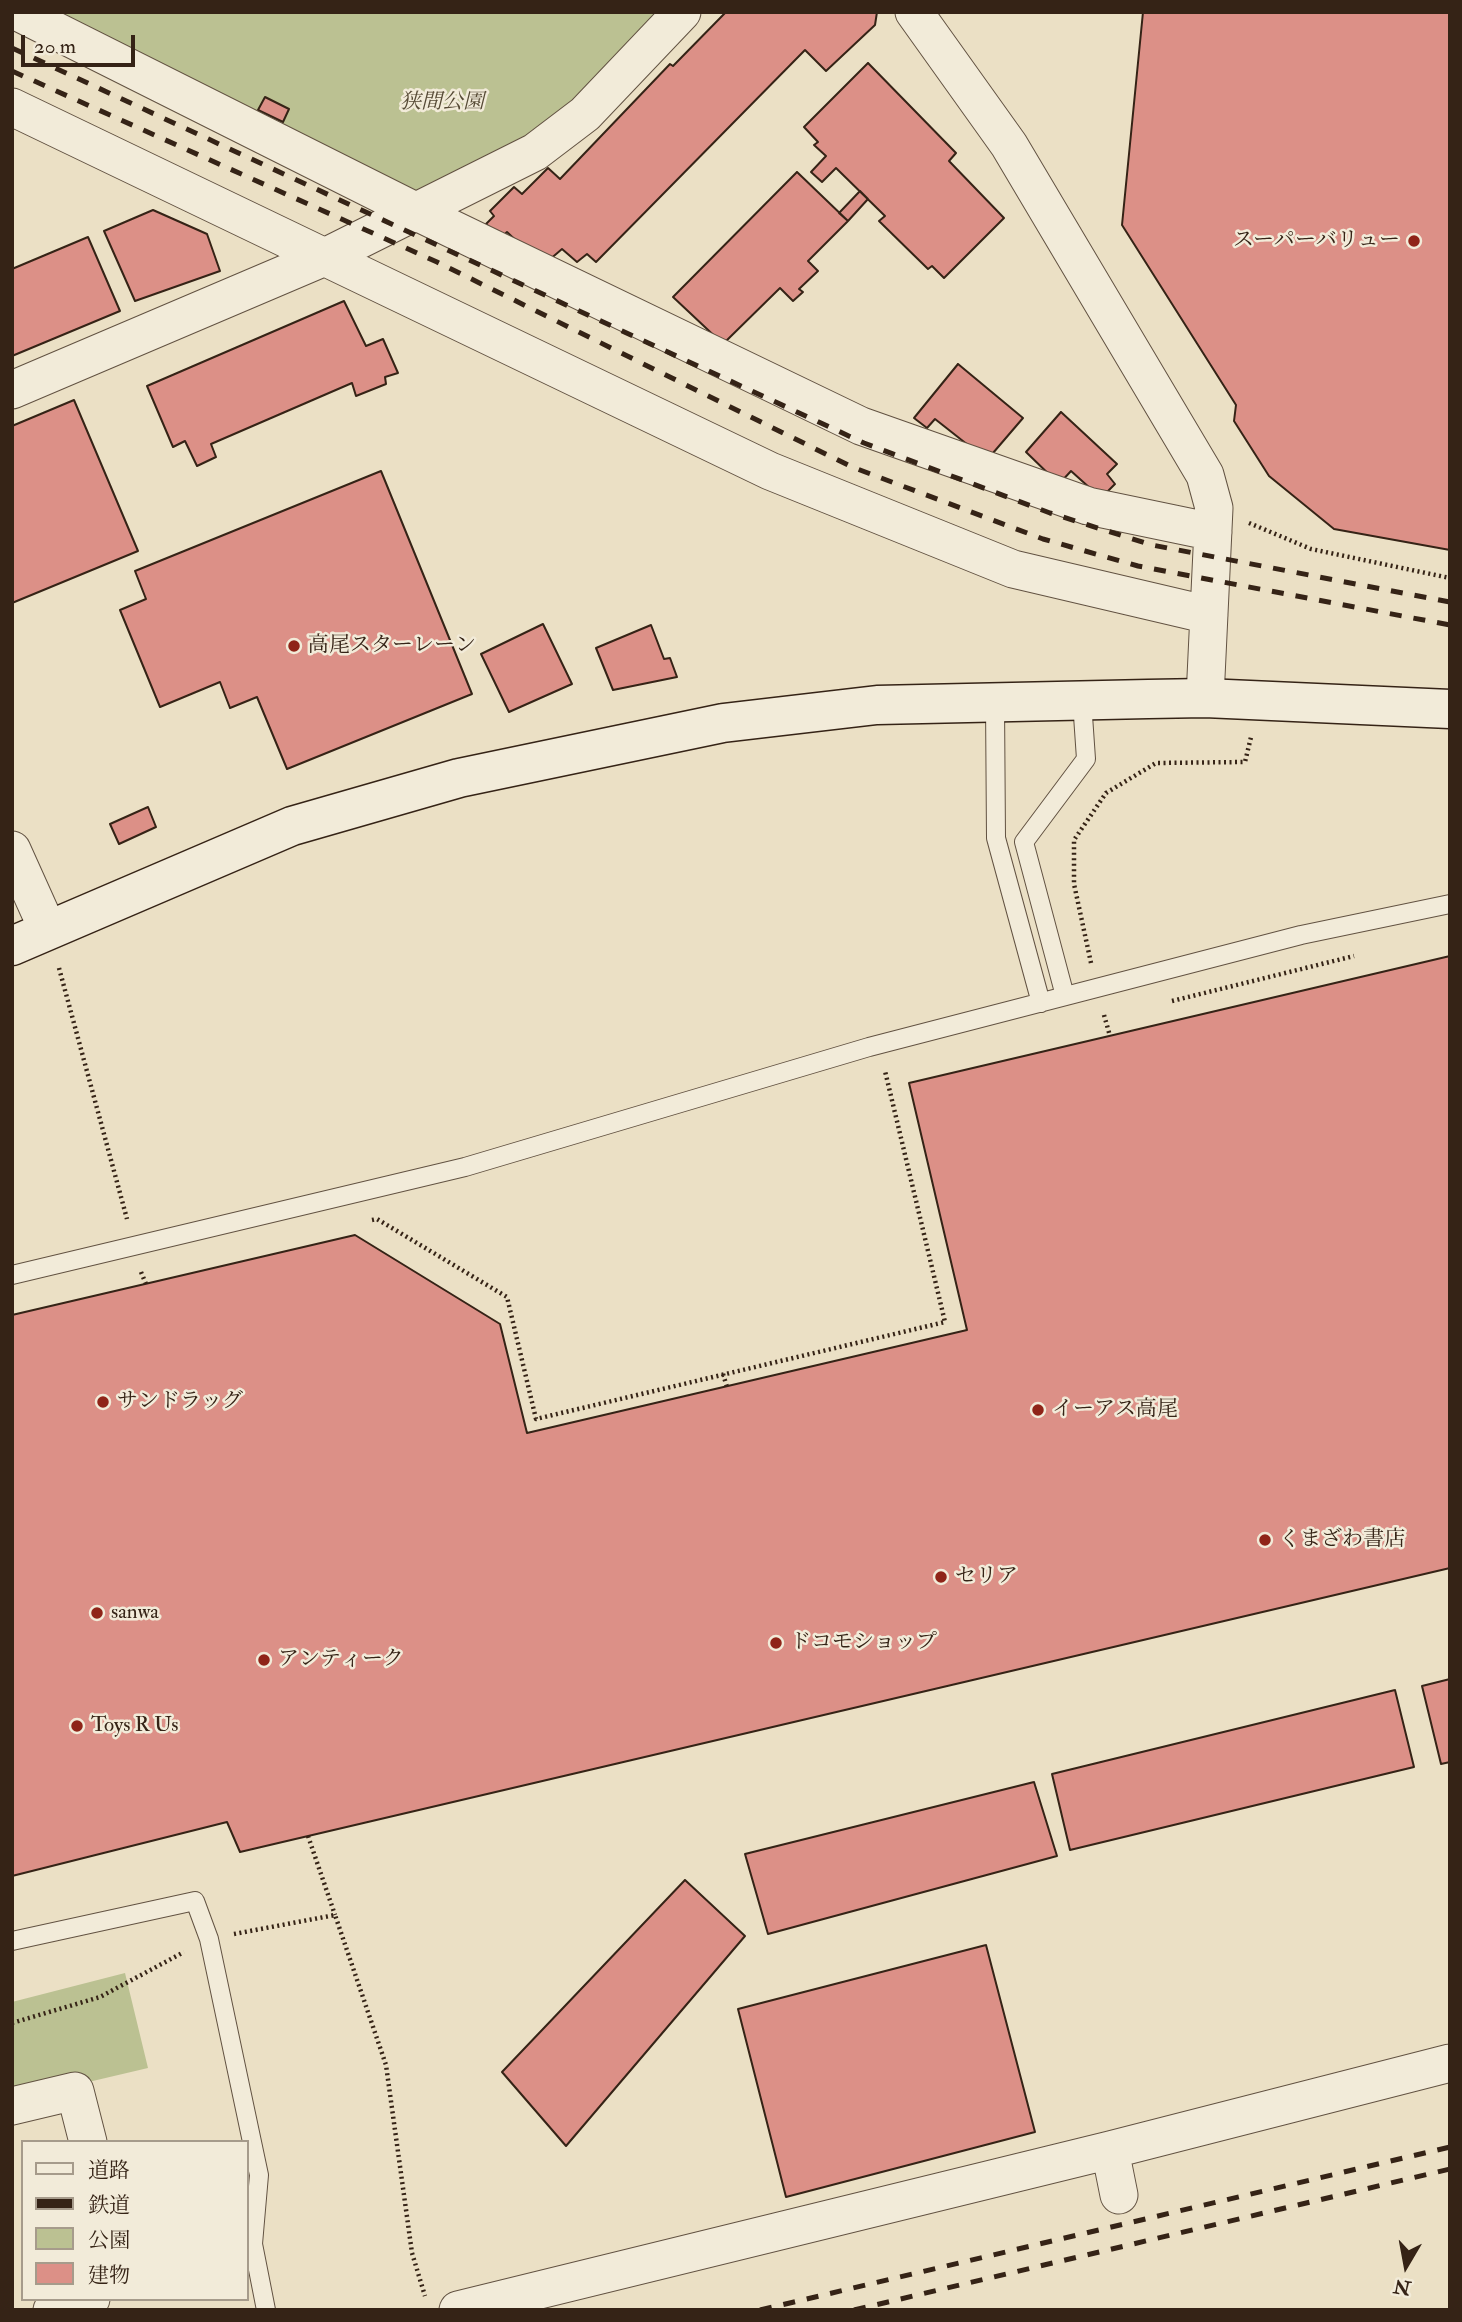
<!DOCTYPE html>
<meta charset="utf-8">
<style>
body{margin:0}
#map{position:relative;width:1462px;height:2322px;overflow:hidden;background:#ebe0c5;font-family:"IM FELL Double Pica","Noto Serif JP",serif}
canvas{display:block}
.frame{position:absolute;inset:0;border:14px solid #352316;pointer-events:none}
.legend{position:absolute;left:21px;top:2140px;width:228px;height:161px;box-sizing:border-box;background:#f2ebd9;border:2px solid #a69b8b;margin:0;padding:9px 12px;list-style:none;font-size:21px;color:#352316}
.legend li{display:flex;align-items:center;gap:14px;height:35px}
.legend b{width:35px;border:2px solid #a69b8b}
.north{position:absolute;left:1371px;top:2231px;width:70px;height:70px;-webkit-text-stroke:5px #f2ebd9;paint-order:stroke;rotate:190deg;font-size:19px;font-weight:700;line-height:28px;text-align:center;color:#352316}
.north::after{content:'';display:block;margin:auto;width:24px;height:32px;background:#352316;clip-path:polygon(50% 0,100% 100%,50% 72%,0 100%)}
.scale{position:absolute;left:21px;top:35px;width:114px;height:32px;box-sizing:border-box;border:4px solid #352316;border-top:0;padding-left:9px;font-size:21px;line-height:24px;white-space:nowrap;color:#352316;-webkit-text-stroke:5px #f2ebd9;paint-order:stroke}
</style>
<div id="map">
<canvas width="1462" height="2322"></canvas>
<div class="frame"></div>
<ul class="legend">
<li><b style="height:9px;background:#f2ebd9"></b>道路</li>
<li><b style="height:9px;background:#352316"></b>鉄道</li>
<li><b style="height:19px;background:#bbc192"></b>公園</li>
<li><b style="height:19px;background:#dc9087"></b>建物</li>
</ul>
<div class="north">N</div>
<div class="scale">20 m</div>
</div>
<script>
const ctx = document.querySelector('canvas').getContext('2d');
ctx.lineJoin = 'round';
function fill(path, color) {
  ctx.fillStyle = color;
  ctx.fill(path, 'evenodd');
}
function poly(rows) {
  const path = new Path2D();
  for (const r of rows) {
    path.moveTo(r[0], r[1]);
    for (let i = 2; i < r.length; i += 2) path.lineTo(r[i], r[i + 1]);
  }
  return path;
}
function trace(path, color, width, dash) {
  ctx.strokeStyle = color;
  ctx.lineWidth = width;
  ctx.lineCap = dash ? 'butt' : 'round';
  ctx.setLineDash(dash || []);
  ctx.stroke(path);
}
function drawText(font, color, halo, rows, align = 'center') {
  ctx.font = font + ' "IM FELL Double Pica","Noto Serif JP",serif';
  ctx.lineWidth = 5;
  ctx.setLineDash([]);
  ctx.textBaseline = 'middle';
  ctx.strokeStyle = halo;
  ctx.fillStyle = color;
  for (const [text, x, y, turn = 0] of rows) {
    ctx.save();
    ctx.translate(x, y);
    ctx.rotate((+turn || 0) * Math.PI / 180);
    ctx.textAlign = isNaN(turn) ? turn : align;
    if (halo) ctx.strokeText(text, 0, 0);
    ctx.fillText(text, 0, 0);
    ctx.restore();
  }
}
const green = poly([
 [53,12,681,12,501,179,442,205],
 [125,1973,148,2068,12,2100,12,2002]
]);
const building = poly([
 [726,12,877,12,875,25,826,71,805,50,596,262,587,254,577,262,562,249,548,261,533,248,528,252,507,232,501,238,486,224,494,216,490,211,514,187,522,194,548,168,560,179,670,64,673,66,726,12],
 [1143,12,1450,12,1450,550,1334,529,1269,476,1234,421,1236,405,1122,225,1143,12],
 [868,63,956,153,949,161,1004,218,944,278,932,266,928,269,879,221,885,216,836,168,822,182,811,172,826,156,814,145,818,142,804,127,868,63],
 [265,97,289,109,283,122,258,110,265,97],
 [797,172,848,221,808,261,818,271,799,289,803,292,793,301,780,288,723,344,673,297,797,172],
 [860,191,868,199,848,221,839,213,860,191],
 [153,210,207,234,220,271,135,301,104,231,153,210],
 [88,237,120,311,12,356,12,269,88,237],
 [344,301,366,346,383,339,398,373,385,377,386,384,356,396,352,383,211,444,216,457,197,466,185,441,173,447,147,386,344,301],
 [958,364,1023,418,987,460,935,419,927,428,914,418,958,364],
 [74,400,138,551,12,603,12,426,74,400],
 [1061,412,1117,464,1107,474,1115,484,1101,498,1071,471,1059,484,1026,452,1061,412],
 [381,471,472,694,287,769,257,697,230,708,220,682,160,707,120,610,146,599,135,571,381,471],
 [543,624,572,684,509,712,481,654,543,624],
 [651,625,664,659,670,658,677,677,613,690,596,648,651,625],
 [148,807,156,827,119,844,110,824,148,807],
 [1450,956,1450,1568,240,1852,227,1822,12,1876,12,1315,355,1235,500,1324,527,1433,967,1330,909,1083,1450,956],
 [1450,1679,1450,1762,1441,1764,1422,1686,1450,1679],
 [1395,1690,1414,1767,1070,1850,1052,1774,1395,1690],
 [1034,1782,1057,1856,768,1934,745,1854,1034,1782],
 [685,1880,745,1936,566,2146,502,2072,685,1880],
 [986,1945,1035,2132,786,2197,738,2009,986,1945]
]);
const path = poly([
 [1249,523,1311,549,1450,578],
 [1091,963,1074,884,1074,840,1106,793,1156,763,1245,762,1251,737],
 [59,968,127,1219],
 [1172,1001,1354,956],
 [1104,1015,1110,1036],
 [372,1220,377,1219,507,1297,536,1419,945,1322,885,1071],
 [141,1272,146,1284],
 [723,1374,727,1387],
 [308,1836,335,1915],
 [234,1934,335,1915,386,2065,412,2253,425,2296],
 [12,2023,100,1997,184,1952]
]);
const lane = poly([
 [995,703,996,838,1041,1003],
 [1065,996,1024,842,1086,759,1082,701],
 [12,1275,465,1167,869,1047,1301,935,1450,904],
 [12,1941,195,1901,209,1939,259,2175,253,2244,266,2310]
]);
const street = poly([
 [18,12,417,212,861,426,1088,506,1213,532],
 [914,12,1009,145,1205,475,1214,508,1205,698],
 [12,107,770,471,1013,569,1209,615],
 [12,390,327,256,535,152,585,114,682,12],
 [12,850,48,930],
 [12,2106,75,2091,88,2142],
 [1110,2150,1119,2195],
 [52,2310,91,2299],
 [458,2310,1110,2150,1450,2063]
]);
const secondary = poly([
 [12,946,292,826,459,778,723,723,877,705,1148,699,1205,698,1450,709]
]);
const rail = poly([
 [12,48,864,443,1050,513,1152,545,1450,602],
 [12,71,437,262,852,467,1043,539,1138,566,1450,625],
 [760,2310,1450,2147],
 [854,2310,1450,2169]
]);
const markers = [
 [1414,241,7,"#8f2418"],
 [294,646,7,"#8f2418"],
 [103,1402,7,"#8f2418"],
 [1038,1410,7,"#8f2418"],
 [1265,1540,7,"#8f2418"],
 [941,1577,7,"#8f2418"],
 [97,1613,7,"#8f2418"],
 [776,1643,7,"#8f2418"],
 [264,1660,7,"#8f2418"],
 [77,1726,7,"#8f2418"]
];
const parkNames = [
 ["狭間公園",442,103]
];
const poiNames = [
 ["スーパーバリュー",1400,241,"right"],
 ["高尾スターレーン",308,646],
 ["サンドラッグ",117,1402],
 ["イーアス高尾",1052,1410],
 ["くまざわ書店",1279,1540],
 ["セリア",955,1577],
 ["sanwa",111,1613],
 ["ドコモショップ",790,1643],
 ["アンティーク",278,1660],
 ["Toys R Us",91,1726]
];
fill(green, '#bbc192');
fill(building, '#dc9087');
trace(building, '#352316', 2);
trace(lane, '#625242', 20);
trace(street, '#625242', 39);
trace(secondary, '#352316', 41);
trace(path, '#352316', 4.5, [2, 3.5]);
trace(lane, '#f2ebd9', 18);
trace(street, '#f2ebd9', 37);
trace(secondary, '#f2ebd9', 38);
trace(rail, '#352316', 5, [12, 12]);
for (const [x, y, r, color] of markers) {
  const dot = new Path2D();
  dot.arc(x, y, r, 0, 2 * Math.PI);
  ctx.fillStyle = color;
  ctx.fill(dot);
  trace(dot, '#f2ebd9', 2.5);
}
drawText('italic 21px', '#564a35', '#f2ebd9', parkNames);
drawText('21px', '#352316', '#f2ebd9', poiNames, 'left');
</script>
